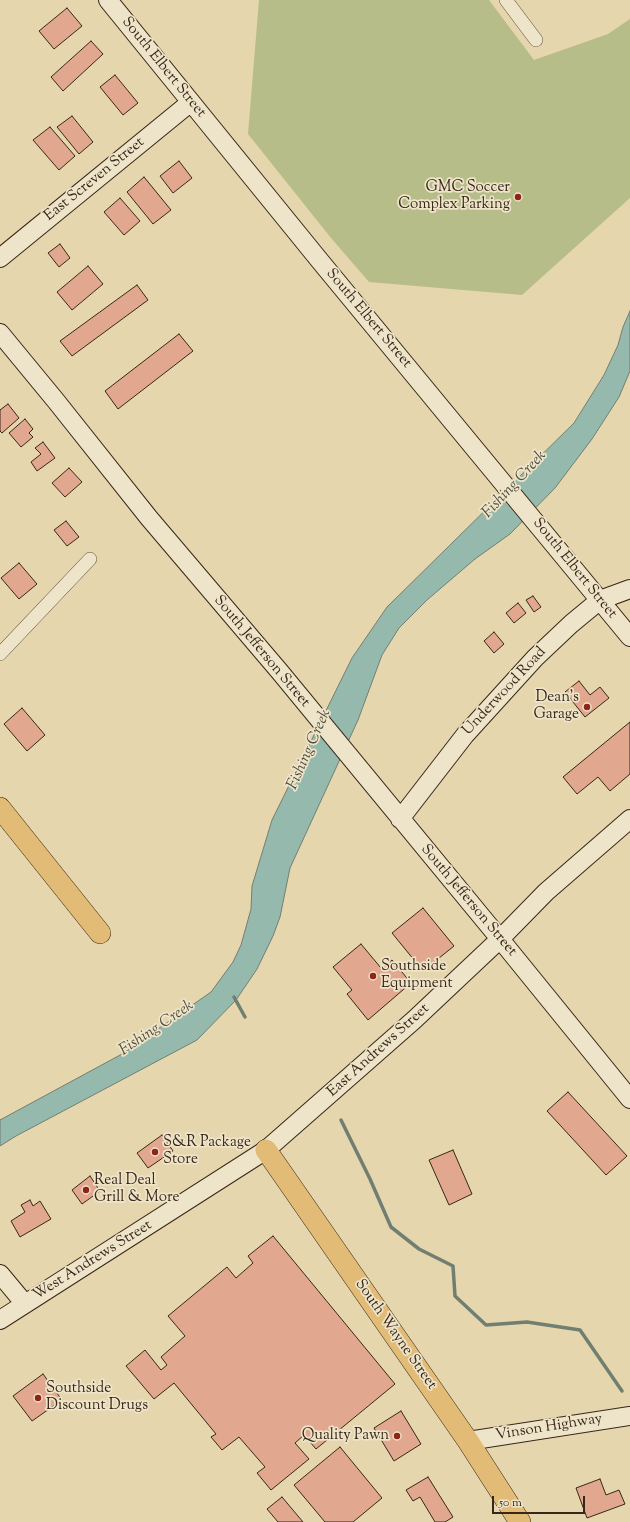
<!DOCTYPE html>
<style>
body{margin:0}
#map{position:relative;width:630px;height:1522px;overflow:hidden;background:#e5d6ad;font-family:"Sorts Mill Goudy",serif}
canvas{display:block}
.scale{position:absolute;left:492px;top:1496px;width:93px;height:18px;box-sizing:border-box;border:2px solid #382717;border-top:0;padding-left:5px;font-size:12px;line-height:14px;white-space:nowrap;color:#382717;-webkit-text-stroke:3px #eee4ca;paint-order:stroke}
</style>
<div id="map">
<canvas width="630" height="1522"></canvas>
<div class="scale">50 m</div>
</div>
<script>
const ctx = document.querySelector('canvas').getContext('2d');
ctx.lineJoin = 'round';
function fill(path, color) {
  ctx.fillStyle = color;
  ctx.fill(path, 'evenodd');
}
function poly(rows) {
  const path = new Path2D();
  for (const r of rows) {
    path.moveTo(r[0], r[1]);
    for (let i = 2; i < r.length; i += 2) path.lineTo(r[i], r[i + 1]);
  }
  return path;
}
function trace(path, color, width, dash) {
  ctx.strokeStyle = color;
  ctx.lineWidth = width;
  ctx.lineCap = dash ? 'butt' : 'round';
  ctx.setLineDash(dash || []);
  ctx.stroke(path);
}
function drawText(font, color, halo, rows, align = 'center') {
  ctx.font = font + ' "Sorts Mill Goudy",serif';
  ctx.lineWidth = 3.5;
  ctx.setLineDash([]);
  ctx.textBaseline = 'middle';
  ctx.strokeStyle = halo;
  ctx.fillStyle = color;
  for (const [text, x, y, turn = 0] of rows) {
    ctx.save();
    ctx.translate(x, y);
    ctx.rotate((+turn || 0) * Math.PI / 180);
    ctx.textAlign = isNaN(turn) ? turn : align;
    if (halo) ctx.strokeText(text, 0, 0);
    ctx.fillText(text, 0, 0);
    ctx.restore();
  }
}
const green = poly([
 [259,0,489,0,534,60,608,34,630,19,630,198,522,295,369,282,331,238,248,134]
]);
const water = poly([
 [630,311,630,371,619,397,592,439,555,488,510,534,475,559,427,600,399,628,382,655,358,720,290,868,280,917,273,936,257,969,236,1000,197,1040,16,1136,0,1146,0,1120,122,1054,211,992,233,962,241,945,251,909,252,886,272,820,352,658,387,607,574,423,604,375,618,345,623,327,630,311]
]);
const stream = poly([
 [234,997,245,1017],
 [341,1120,370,1179,391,1227,419,1249,453,1266,455,1296,486,1325,527,1322,580,1330,622,1391]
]);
const building = poly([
 [67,8,82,26,54,49,39,31,67,8],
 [91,41,103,54,63,91,51,77,91,41],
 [115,75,138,103,123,115,100,87,115,75],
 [72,116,93,142,79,154,57,127,72,116],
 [50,127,75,156,59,170,33,140,50,127],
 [179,161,192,178,173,193,160,176,179,161],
 [144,177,171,210,153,224,127,192,144,177],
 [120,198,140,221,124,235,104,212,120,198],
 [60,244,70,258,59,267,48,253,60,244],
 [88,266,103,284,72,310,57,292,88,266],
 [137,285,148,300,72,356,60,341,137,285],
 [179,334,193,351,118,409,105,391,179,334],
 [8,404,19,418,2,433,0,431,0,410,8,404],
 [25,419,33,429,29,433,33,437,21,447,9,433,25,419],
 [43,442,55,458,37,471,31,462,41,454,35,448,43,442],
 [69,468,82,482,65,497,52,483,69,468],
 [66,521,79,537,67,546,54,530,66,521],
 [19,563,37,584,19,599,1,578,19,563],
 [533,596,541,607,534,612,526,600,533,596],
 [518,603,526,613,514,623,506,613,518,603],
 [494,632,504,644,494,653,484,641,494,632],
 [579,681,590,695,600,687,609,698,585,717,565,692,579,681],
 [22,708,45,735,27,751,4,724,22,708],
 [630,722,630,774,610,791,598,777,577,794,563,777,630,722],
 [423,908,454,946,423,971,392,933,423,908],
 [361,944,381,968,392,960,411,983,368,1020,347,994,352,990,333,967,361,944],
 [568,1092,627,1156,606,1175,547,1111,568,1092],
 [162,1135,173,1151,148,1168,137,1153,162,1135],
 [453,1150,472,1194,449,1205,429,1160,453,1150],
 [90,1176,100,1191,82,1204,72,1190,90,1176],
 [30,1200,33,1206,40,1201,51,1219,20,1237,11,1221,25,1212,21,1205,30,1200],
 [273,1236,395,1384,316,1449,304,1435,295,1443,309,1459,271,1490,257,1473,265,1467,239,1437,222,1450,211,1437,216,1434,174,1383,154,1399,126,1366,145,1350,161,1370,167,1365,161,1357,185,1336,168,1316,227,1267,236,1278,253,1263,248,1256,273,1236],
 [43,1374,62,1400,32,1421,13,1396,43,1374],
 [401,1411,421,1444,394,1461,374,1428,401,1411],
 [340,1447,382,1498,353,1522,325,1522,294,1485,340,1447],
 [428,1477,453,1517,445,1522,435,1522,420,1497,413,1501,406,1490,428,1477],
 [600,1479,606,1495,619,1490,625,1504,587,1518,576,1488,600,1479],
 [282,1497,303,1522,278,1522,267,1509,282,1497]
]);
const street = poly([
 [506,0,536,40],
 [0,654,90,559]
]);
const secondary = poly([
 [108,0,320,261,630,637],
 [0,258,191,102],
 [0,333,56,401,149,518,280,672,500,939,630,1099],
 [400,819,465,735,535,658,571,624,600,600,630,589],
 [0,1274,25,1304],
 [0,1320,266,1150,414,1020,500,939,546,892,630,819],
 [468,1441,630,1416]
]);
const primary = poly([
 [0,808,100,933],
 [266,1150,468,1441,520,1522]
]);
const markers = [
 [518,197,4,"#8f2418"],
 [587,707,4,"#8f2418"],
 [373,976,4,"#8f2418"],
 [155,1152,4,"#8f2418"],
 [86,1190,4,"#8f2418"],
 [38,1398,4,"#8f2418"],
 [397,1436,4,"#8f2418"]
];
const streetNames = [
 ["South Elbert Street",163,68,51],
 ["East Screven Street",95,180,-39],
 ["South Elbert Street",368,319,50],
 ["South Elbert Street",574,569,51],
 ["South Jefferson Street",261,652,50],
 ["Underwood Road",505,692,-47],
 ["South Jefferson Street",468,901,50],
 ["East Andrews Street",379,1051,-42],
 ["West Andrews Street",93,1261,-32],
 ["South Wayne Street",395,1335,55],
 ["Vinson Highway",549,1428,-9]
];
const poiNames = [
 ["GMC Soccer",510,188,"right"],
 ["Complex Parking",510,205,"right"],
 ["Dean's",579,698,"right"],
 ["Garage",579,715,"right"],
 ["Southside",381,967],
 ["Equipment",381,984],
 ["S&R Package",163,1143],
 ["Store",163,1160],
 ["Real Deal",94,1181],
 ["Grill & More",94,1198],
 ["Southside",46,1389],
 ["Discount Drugs",46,1406],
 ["Quality Pawn",389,1436,"right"]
];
const waterNames = [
 ["Fishing Creek",515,485,-47],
 ["Fishing Creek",310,750,-66],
 ["Fishing Creek",157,1029,-34]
];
fill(green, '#b7bd88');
fill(water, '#96b9ad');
trace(water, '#707f71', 1);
trace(stream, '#707f71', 3.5);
fill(building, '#e1a78f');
trace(building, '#382717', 1);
trace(street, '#63533c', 14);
trace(secondary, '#382717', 20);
trace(primary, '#382717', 22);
trace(street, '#eee4ca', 13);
trace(secondary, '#eee4ca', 18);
trace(primary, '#e2bb76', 21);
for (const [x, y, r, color] of markers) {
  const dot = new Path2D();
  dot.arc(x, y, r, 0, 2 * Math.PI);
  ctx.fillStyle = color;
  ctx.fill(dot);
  trace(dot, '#eee4ca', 1.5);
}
drawText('15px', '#382717', '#eee4ca', streetNames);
drawText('15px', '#382717', '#eee4ca', poiNames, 'left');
drawText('italic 16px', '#504c3c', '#eee4ca', waterNames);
</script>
